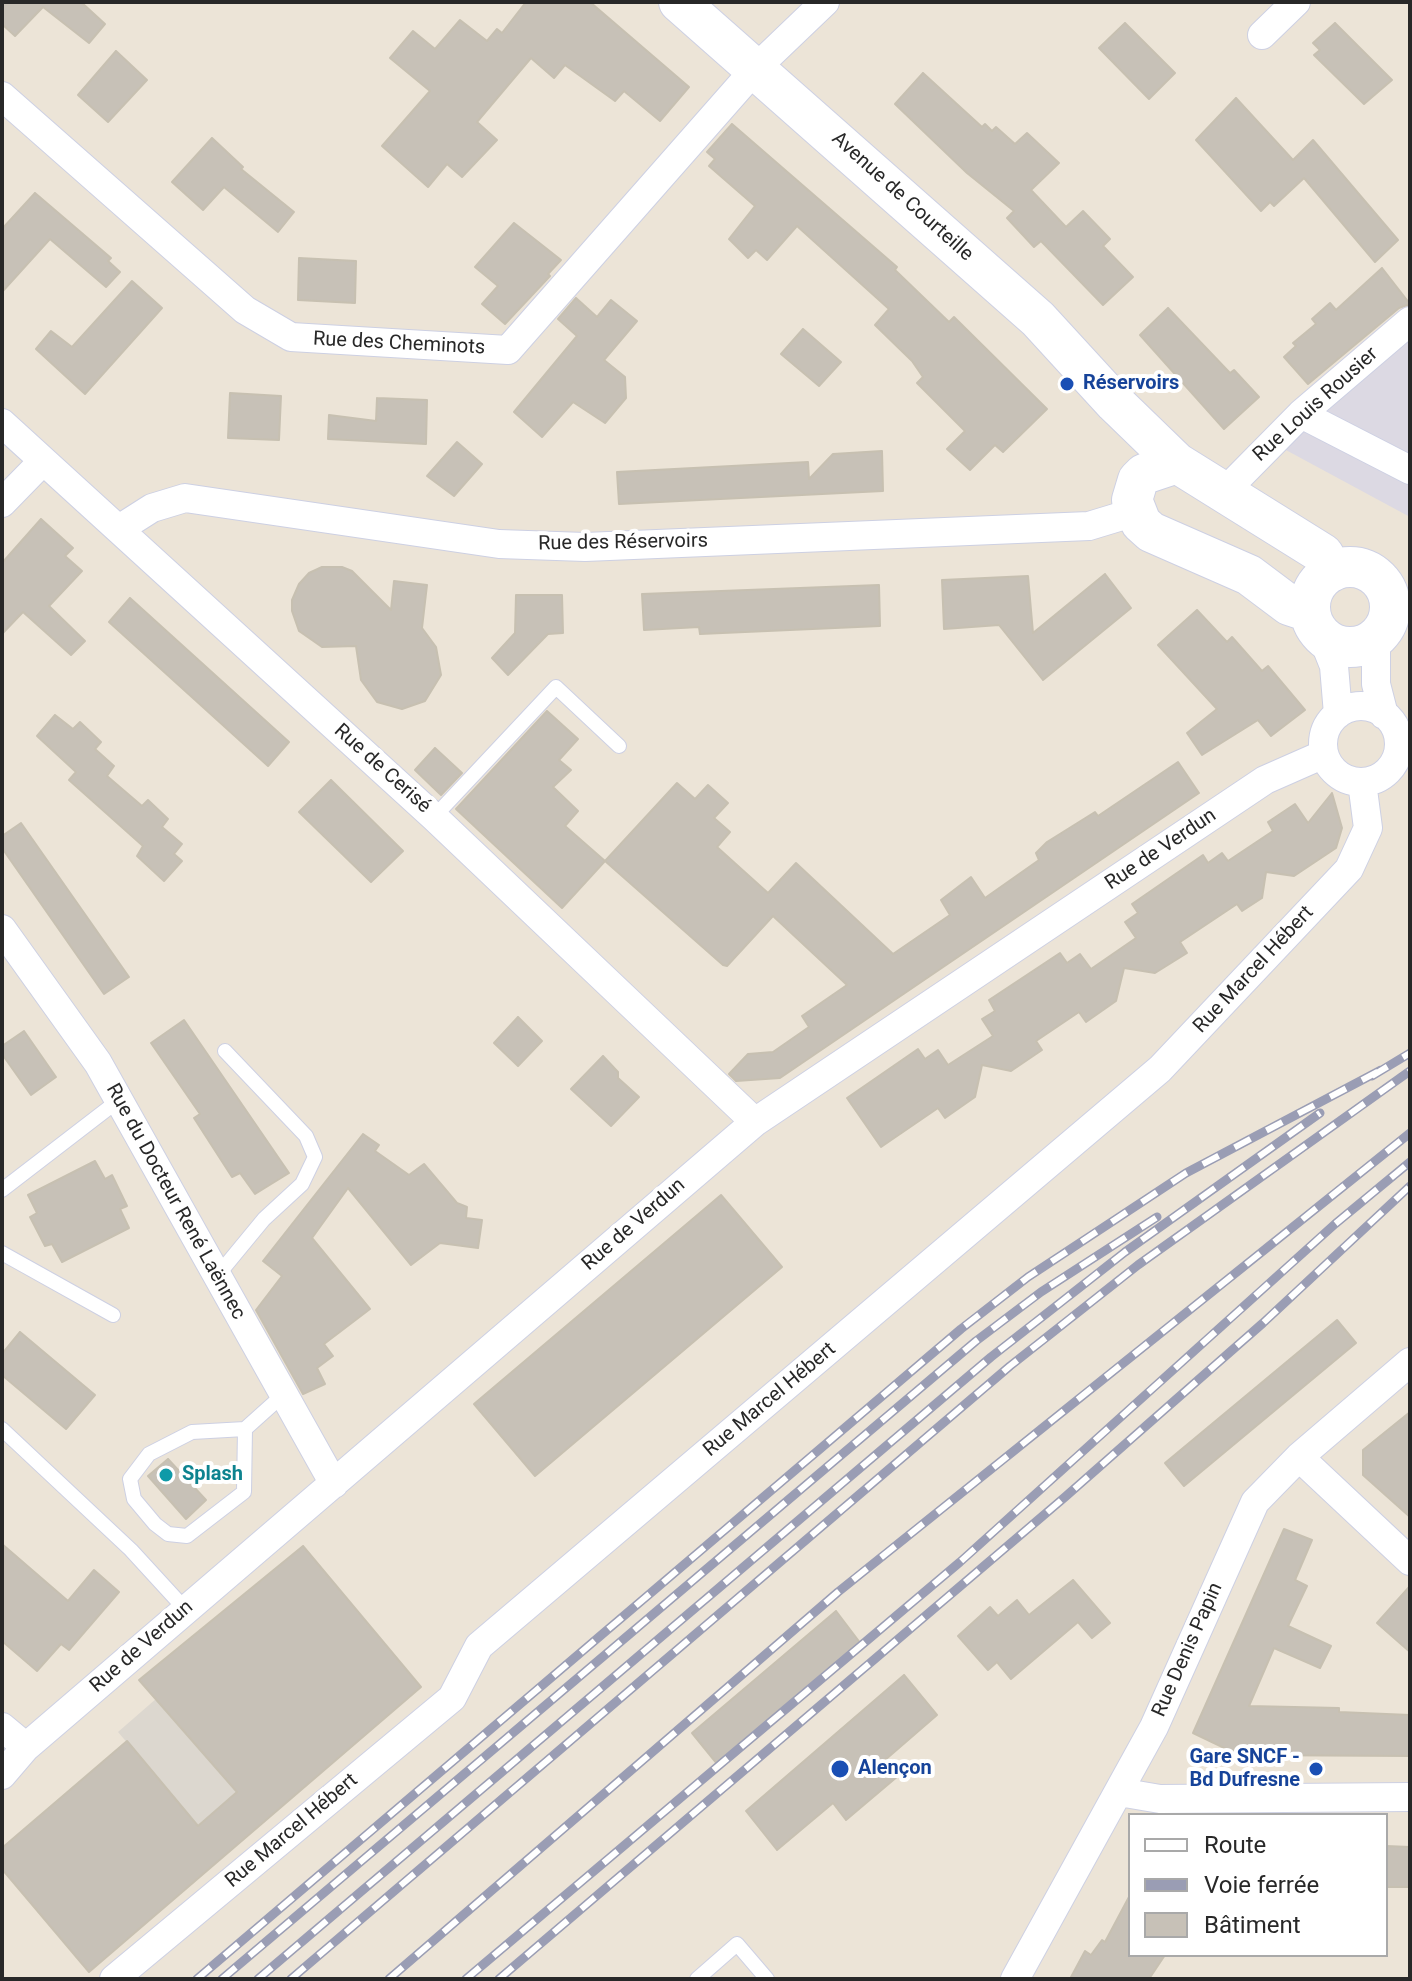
<!DOCTYPE html>
<meta charset="utf-8">
<style>
body{margin:0}
#map{position:relative;width:1412px;height:1981px;overflow:hidden;background:#ece4d7;font-family:Roboto,sans-serif}
canvas{display:block}
.frame{position:absolute;inset:0;border:4px solid #282828;pointer-events:none}
.legend{position:absolute;left:1128px;top:1813px;width:260px;height:144px;box-sizing:border-box;background:#fff;border:2px solid #a9a9a9;margin:0;padding:10px 14px;list-style:none;font-size:24px;color:#282828}
.legend li{display:flex;align-items:center;gap:16px;height:40px}
.legend b{width:40px;border:2px solid #a9a9a9}
</style>
<div id="map">
<canvas width="1412" height="1981"></canvas>
<div class="frame"></div>
<ul class="legend">
<li><b style="height:10px;background:#fff"></b>Route</li>
<li><b style="height:10px;background:#9a9db4"></b>Voie ferrée</li>
<li><b style="height:22px;background:#c7c1b7"></b>Bâtiment</li>
</ul>
</div>
<script>
const ctx = document.querySelector('canvas').getContext('2d');
ctx.lineJoin = 'round';
function fill(path, color) {
  ctx.fillStyle = color;
  ctx.fill(path, 'evenodd');
}
function poly(rows) {
  const path = new Path2D();
  for (const r of rows) {
    if (r.length === 3) {
      path.moveTo(r[0] + r[2], r[1]);
      path.arc(r[0], r[1], r[2], 0, 2 * Math.PI);
      continue;
    }
    path.moveTo(r[0], r[1]);
    for (let i = 2; i < r.length; i += 2) path.lineTo(r[i], r[i + 1]);
  }
  return path;
}
function trace(path, color, width, dash) {
  ctx.strokeStyle = color;
  ctx.lineWidth = width;
  ctx.lineCap = dash ? 'butt' : 'round';
  ctx.setLineDash(dash || []);
  ctx.stroke(path);
}
function drawText(font, color, halo, rows, align = 'center') {
  ctx.font = font + ' Roboto,sans-serif';
  ctx.lineWidth = 8;
  ctx.setLineDash([]);
  ctx.textBaseline = 'middle';
  ctx.strokeStyle = halo;
  ctx.fillStyle = color;
  for (const [text, x, y, turn = 0] of rows) {
    ctx.save();
    ctx.translate(x, y);
    ctx.rotate((+turn || 0) * Math.PI / 180);
    ctx.textAlign = isNaN(turn) ? turn : align;
    if (halo) ctx.strokeText(text, 0, 0);
    ctx.fillText(text, 0, 0);
    ctx.restore();
  }
}
const industrial = poly([
 [1410,337,1410,517,1284,449]
]);
const plaza = poly([
 [157,1698,237,1792,198,1826,118,1732]
]);
const building = poly([
 [2,2,81,2,105,24,89,43,43,7,15,36,2,24,2,2],
 [526,2,590,2,689,87,660,121,624,91,615,101,565,65,554,78,531,58,477,122,497,140,462,177,447,164,428,187,382,146,430,91,390,58,413,31,435,49,460,20,487,41,497,29,502,33,526,2],
 [1125,23,1175,73,1149,99,1099,48,1125,23],
 [1335,23,1392,80,1364,104,1314,55,1320,50,1313,43,1335,23],
 [116,51,147,80,108,122,78,95,116,51],
 [923,73,982,127,985,124,992,131,996,127,1015,144,1027,133,1059,163,1031,190,1066,227,1083,211,1110,239,1103,246,1133,277,1103,305,1041,241,1034,247,1007,218,1014,211,967,173,895,104,923,73],
 [1236,98,1293,160,1313,140,1398,240,1375,262,1304,178,1274,206,1270,202,1261,211,1196,140,1236,98],
 [732,124,897,267,895,270,949,322,954,317,1047,409,1003,452,995,445,970,470,947,449,965,431,917,383,923,377,912,361,875,325,889,309,797,226,767,260,756,250,748,258,729,239,755,206,709,166,715,159,707,152,732,124],
 [212,138,243,167,241,169,294,212,278,232,224,187,203,210,172,182,212,138],
 [35,193,111,258,108,261,120,272,106,287,50,239,2,292,2,229,35,193],
 [514,223,561,260,548,274,550,276,505,324,482,304,498,286,475,267,514,223],
 [299,258,356,261,355,303,298,300,299,258],
 [1382,268,1410,304,1399,308,1308,384,1284,357,1296,346,1293,343,1316,324,1312,319,1330,303,1336,310,1382,268],
 [132,281,162,308,85,394,36,349,51,331,72,347,132,281],
 [576,298,597,317,611,300,637,321,604,360,625,377,626,398,605,423,573,402,542,437,514,412,577,336,558,319,576,298],
 [1168,308,1230,373,1234,370,1259,397,1224,429,1140,335,1168,308],
 [803,329,841,362,819,386,781,354,803,329],
 [230,393,281,396,279,440,228,438,230,393],
 [377,398,427,400,426,444,328,439,329,415,376,421,377,398],
 [457,442,482,464,454,496,427,476,457,442],
 [882,451,883,491,619,504,617,472,808,462,809,479,833,454,882,451],
 [41,519,73,548,65,556,82,571,49,606,85,641,71,655,23,612,2,634,2,563,41,519],
 [322,567,342,567,352,571,391,610,394,581,427,585,422,628,436,647,441,675,425,701,402,709,377,702,361,680,356,646,322,647,299,631,292,611,292,600,299,584,309,573,322,567],
 [1105,574,1131,608,1043,680,999,625,944,629,942,580,1028,576,1033,633,1105,574],
 [879,585,880,626,700,634,699,627,644,630,642,594,879,585],
 [516,595,562,595,563,633,548,634,508,675,492,658,515,633,516,595],
 [130,598,289,742,268,766,109,622,130,598],
 [1197,610,1227,642,1232,637,1262,671,1268,666,1305,710,1271,736,1258,720,1202,755,1187,733,1217,709,1158,645,1197,610],
 [547,711,578,739,559,760,571,770,553,787,578,811,565,826,605,861,562,908,456,809,547,711],
 [55,715,73,729,80,722,101,742,95,749,114,766,107,776,142,806,148,800,168,819,162,827,182,844,174,854,182,861,164,881,137,856,143,846,69,780,76,772,37,736,55,715],
 [435,748,462,773,441,795,415,770,435,748],
 [1178,762,1199,793,780,1078,736,1081,729,1074,748,1054,773,1052,809,1027,802,1016,847,985,773,916,727,966,723,965,605,861,677,783,695,799,708,785,728,803,714,818,730,832,717,847,768,893,796,863,893,954,950,915,941,900,971,877,985,898,1039,860,1036,853,1047,842,1095,812,1098,816,1178,762],
 [331,780,403,851,371,882,299,812,331,780],
 [1332,793,1342,828,1336,848,1294,876,1266,872,1262,898,1242,911,1237,904,1180,942,1187,953,1155,973,1124,968,1116,1001,1086,1022,1079,1012,1036,1041,1042,1050,1011,1071,982,1065,975,1097,945,1118,938,1108,881,1147,847,1098,918,1049,925,1059,938,1050,948,1065,993,1036,982,1019,995,1011,989,1000,1060,953,1067,963,1080,954,1091,969,1136,938,1125,922,1138,913,1132,904,1203,855,1208,863,1222,853,1228,861,1273,831,1268,822,1295,804,1308,823,1332,793],
 [21,823,129,977,104,994,2,848,2,836,21,823],
 [518,1017,542,1041,518,1066,494,1043,518,1017],
 [184,1020,289,1173,255,1194,240,1173,232,1177,194,1118,200,1114,151,1043,184,1020],
 [24,1031,56,1077,31,1095,2,1054,2,1046,24,1031],
 [603,1056,618,1072,618,1078,639,1097,611,1126,571,1089,603,1056],
 [363,1134,379,1145,375,1151,409,1175,424,1164,457,1203,467,1207,466,1218,482,1220,478,1248,440,1243,411,1265,348,1188,312,1238,370,1309,324,1344,333,1356,317,1368,325,1384,303,1394,256,1310,282,1276,263,1261,363,1134],
 [95,1161,105,1179,112,1175,127,1206,120,1209,129,1228,62,1262,52,1244,45,1246,30,1217,37,1213,28,1195,95,1161],
 [721,1195,782,1267,535,1476,474,1404,721,1195],
 [1337,1320,1356,1343,1184,1486,1165,1463,1337,1320],
 [20,1332,95,1395,66,1429,2,1375,2,1354,20,1332],
 [1410,1412,1410,1517,1363,1475,1363,1450,1410,1412],
 [168,1459,206,1500,186,1519,148,1476,168,1459],
 [1284,1529,1312,1540,1295,1580,1307,1586,1288,1626,1331,1646,1320,1668,1274,1648,1249,1706,1339,1708,1339,1712,1410,1715,1410,1756,1239,1755,1193,1733,1284,1529],
 [2,1544,68,1601,94,1570,119,1592,69,1650,61,1644,37,1671,2,1641,2,1544],
 [303,1546,421,1687,89,1972,2,1869,2,1848,127,1741,198,1826,237,1792,139,1680,303,1546],
 [1073,1580,1110,1623,1092,1638,1078,1622,1011,1679,997,1662,988,1670,958,1636,990,1607,998,1616,1017,1600,1029,1615,1073,1580],
 [1410,1586,1410,1652,1377,1623,1410,1586],
 [836,1611,861,1644,718,1765,692,1733,836,1611],
 [904,1675,937,1715,885,1760,898,1776,846,1820,833,1803,777,1850,746,1811,904,1675],
 [1386,1846,1410,1847,1409,1887,1386,1887,1386,1846],
 [1130,1895,1130,1955,1165,1955,1149,1979,1070,1979,1085,1951,1091,1955,1102,1940,1105,1942,1130,1895]
]);
const lane = poly([
 [434,817,556,687,619,746],
 [2,1190,119,1100],
 [2,1253,113,1315],
 [217,1276,264,1219,302,1184,315,1157,306,1136,225,1051],
 [2,1429,131,1550,186,1610],
 [245,1429,244,1492,187,1536,168,1534,155,1524,134,1499,130,1479,149,1454,192,1432,245,1429,284,1394],
 [697,1979,737,1944,767,1979]
]);
const street = poly([
 [1262,35,1296,2],
 [2,96,245,310,291,337,508,350,757,67,825,2],
 [1301,414,1410,470],
 [2,423,434,817,755,1122],
 [1224,492,1301,414,1410,321],
 [2,503,43,461],
 [119,529,152,508,185,498,499,544,585,547,1089,526,1135,512],
 [1322,636,1334,666,1338,714],
 [1376,637,1376,684,1384,715],
 [1361,744,38],
 [2,929,98,1063,334,1484],
 [1299,1457,1410,1561],
 [2,1727,26,1747],
 [2,1775,26,1747,755,1122,1265,780,1324,754],
 [1119,1792,1160,1799,1410,1797],
 [114,1979,452,1698,479,1646,1160,1069,1349,869,1368,828,1362,782],
 [1015,1979,1154,1727,1255,1502,1299,1457,1410,1362]
]);
const secondary = poly([
 [679,2,1038,319,1115,403,1177,463,1323,554,1333,571],
 [1177,463,1144,474,1138,480,1132,500,1141,523,1151,532,1249,575,1289,605,1310,612],
 [1350,607,40]
]);
const rail = poly([
 [1372,1076,1410,1053],
 [197,1979,961,1329,1028,1277,1186,1173,1381,1070],
 [222,1979,976,1341,1041,1292,1157,1217],
 [258,1979,991,1357,1125,1252,1320,1113],
 [291,1979,1010,1366,1138,1265,1410,1071],
 [389,1979,838,1592,1410,1133],
 [466,1979,960,1562,1335,1224,1410,1162],
 [499,1979,1065,1497,1263,1323,1410,1186]
]);
const markers = [
 [1067,384,8,"#1a4fb4"],
 [166,1475,8,"#0f9aa8"],
 [840,1769,10,"#1a4fb4"],
 [1316,1769,8,"#1a4fb4"]
];
const streetNames = [
 ["Avenue de Courteille",902,197,42],
 ["Rue des Cheminots",399,344,3],
 ["Rue Louis Rousier",1316,405,-42],
 ["Rue des Réservoirs",623,543,-1],
 ["Rue de Cerisé",382,769,42],
 ["Rue de Verdun",1161,850,-34],
 ["Rue Marcel Hébert",1254,970,-47],
 ["Rue du Docteur René Laënnec",175,1202,61],
 ["Rue de Verdun",634,1225,-41],
 ["Rue Marcel Hébert",770,1400,-40],
 ["Rue de Verdun",142,1647,-41],
 ["Rue Denis Papin",1188,1650,-66],
 ["Rue Marcel Hébert",292,1831,-40]
];
const transitNames = [
 ["Réservoirs",1083,384],
 ["Gare SNCF -",1300,1758,"right"],
 ["Bd Dufresne",1300,1781,"right"],
 ["Alençon",858,1769]
];
const cultureNames = [
 ["Splash",182,1475]
];
fill(industrial, '#dcd9e3');
fill(plaza, '#dcd7cf');
fill(building, '#c7c1b7');
trace(building, '#c7c0b1', 2);
trace(lane, '#cdd0e3', 16);
trace(street, '#cdd0e3', 30);
trace(secondary, '#cdd0e3', 42);
trace(lane, '#fff', 14);
trace(street, '#fff', 28);
trace(secondary, '#fff', 40);
trace(rail, '#9a9db4', 9);
trace(rail, '#fff', 6, [18]);
for (const [x, y, r, color] of markers) {
  const dot = new Path2D();
  dot.arc(x, y, r, 0, 2 * Math.PI);
  ctx.fillStyle = color;
  ctx.fill(dot);
  trace(dot, '#fff', 3);
}
drawText('20px', '#282828', '#fff', streetNames);
drawText('bold 20px', '#164399', '#fff', transitNames, 'left');
drawText('bold 20px', '#0d838f', '#fff', cultureNames, 'left');
</script>
